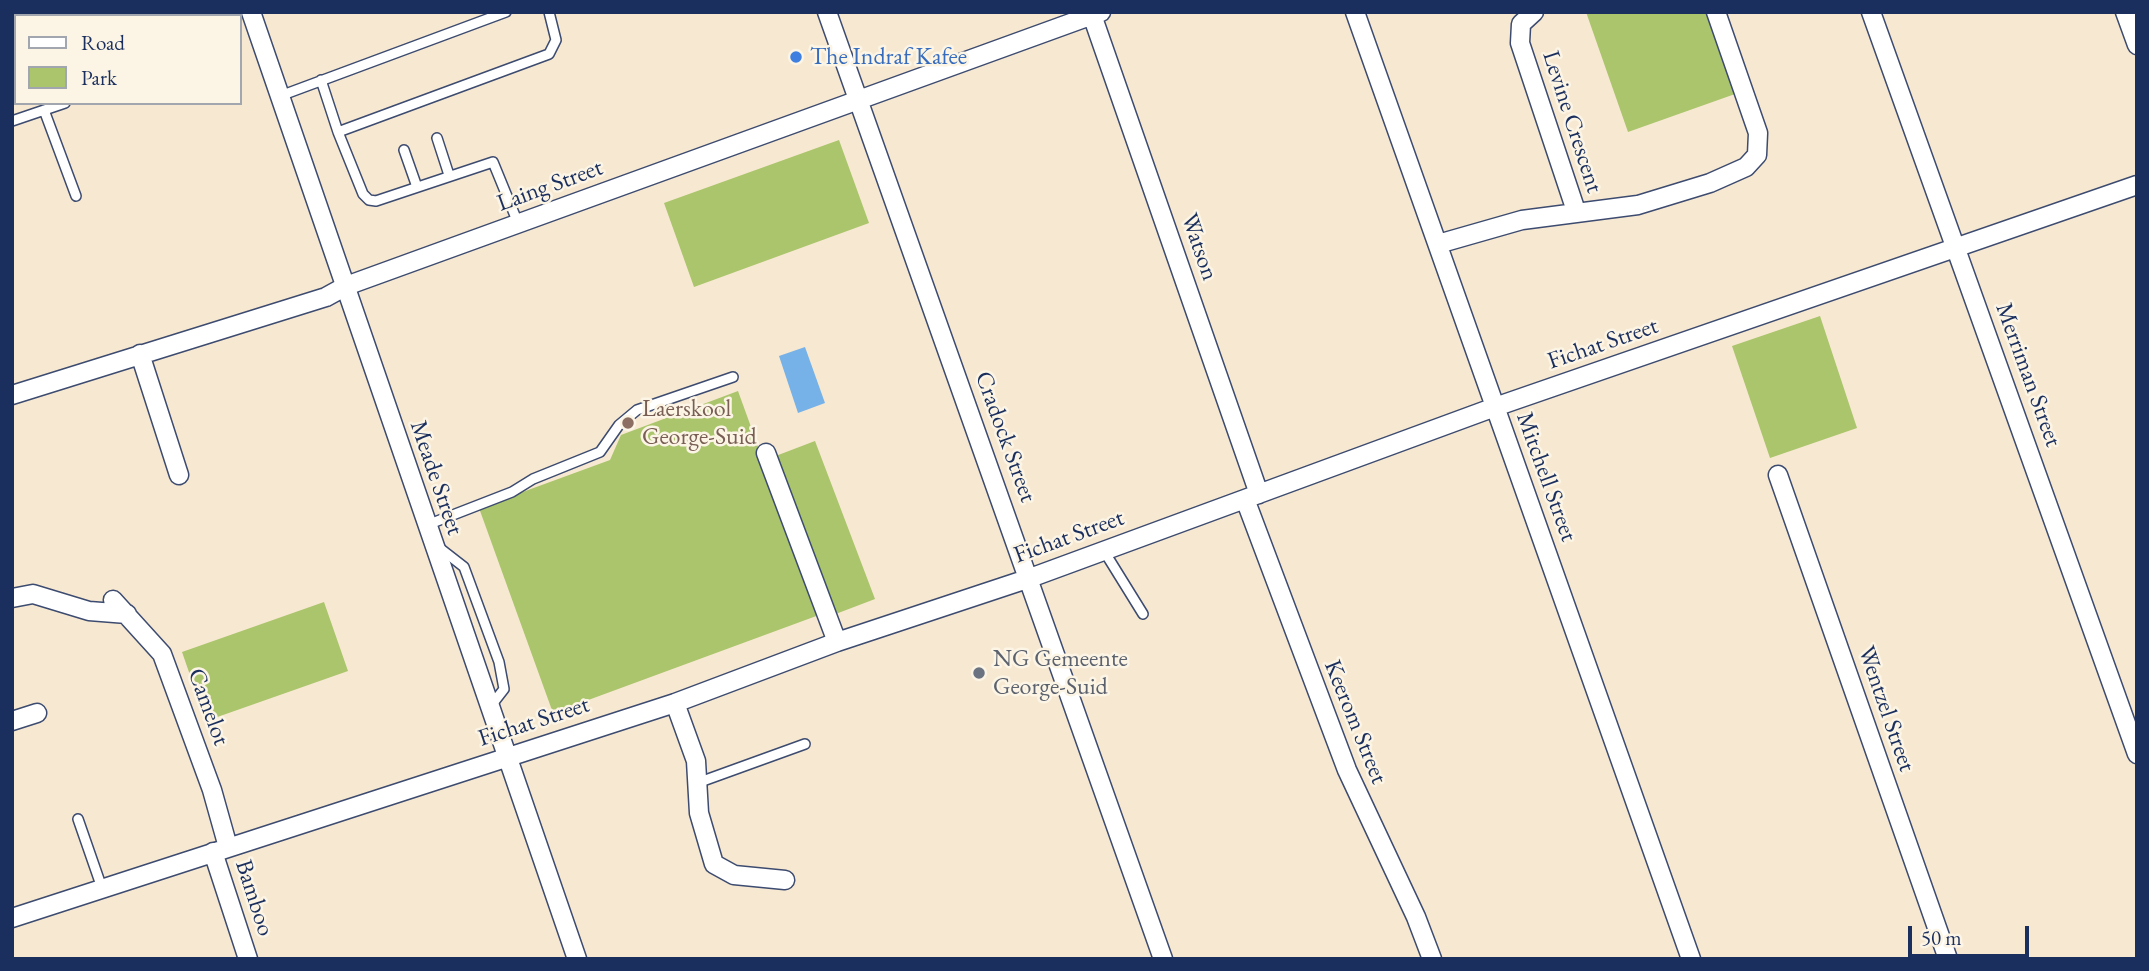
<!DOCTYPE html>
<style>
body{margin:0}
#map{position:relative;width:2149px;height:971px;overflow:hidden;background:#f7e8d1;font-family:"EB Garamond",serif}
canvas{display:block}
.frame{position:absolute;inset:0;border:14px solid #1b2f5e;pointer-events:none}
.legend{position:absolute;left:14px;top:14px;width:228px;height:91px;box-sizing:border-box;background:#fcf5e5;border:2px solid #a2a6af;margin:0;padding:9px 12px;list-style:none;font-size:21px;color:#1b2f5e}
.legend li{display:flex;align-items:center;gap:14px;height:35px}
.legend b{width:35px;border:2px solid #a2a6af}
.scale{position:absolute;left:1908px;top:926px;width:121px;height:32px;box-sizing:border-box;border:4px solid #1b2f5e;border-top:0;padding-left:9px;font-size:21px;line-height:24px;white-space:nowrap;color:#1b2f5e;-webkit-text-stroke:5px #fcf5e5;paint-order:stroke}
</style>
<div id="map">
<canvas width="2149" height="971"></canvas>
<div class="frame"></div>
<ul class="legend">
<li><b style="height:9px;background:#fff"></b>Road</li>
<li><b style="height:19px;background:#aac56b"></b>Park</li>
</ul>
<div class="scale">50 m</div>
</div>
<script>
const ctx = document.querySelector('canvas').getContext('2d');
ctx.lineJoin = 'round';
function fill(path, color) {
  ctx.fillStyle = color;
  ctx.fill(path, 'evenodd');
}
function poly(rows) {
  const path = new Path2D();
  for (const r of rows) {
    path.moveTo(r[0], r[1]);
    for (let i = 2; i < r.length; i += 2) path.lineTo(r[i], r[i + 1]);
  }
  return path;
}
function trace(path, color, width, dash) {
  ctx.strokeStyle = color;
  ctx.lineWidth = width;
  ctx.lineCap = dash ? 'butt' : 'round';
  ctx.setLineDash(dash || []);
  ctx.stroke(path);
}
function drawText(font, color, halo, rows, align = 'center') {
  ctx.font = font + ' "EB Garamond",serif';
  ctx.lineWidth = 5;
  ctx.setLineDash([]);
  ctx.textBaseline = 'middle';
  ctx.strokeStyle = halo;
  ctx.fillStyle = color;
  for (const [text, x, y, turn = 0] of rows) {
    ctx.save();
    ctx.translate(x, y);
    ctx.rotate((+turn || 0) * Math.PI / 180);
    ctx.textAlign = isNaN(turn) ? turn : align;
    if (halo) ctx.strokeText(text, 0, 0);
    ctx.fillText(text, 0, 0);
    ctx.restore();
  }
}
const green = poly([
 [1586,12,1707,12,1735,94,1628,132],
 [839,140,869,223,694,287,664,203],
 [1820,316,1857,428,1770,458,1732,346],
 [738,391,819,615,553,713,479,508,610,460,621,435],
 [815,441,875,599,833,615,773,457],
 [324,602,348,671,206,721,182,652]
]);
const water = poly([
 [805,347,825,403,798,413,779,356]
]);
const lane = poly([
 [132,12,134,16],
 [109,16,119,12],
 [12,61,16,70],
 [321,80,338,132,549,54,556,40,549,12],
 [280,96,506,12],
 [44,110,76,196],
 [12,121,65,103],
 [338,132,363,194,369,200,376,201,493,162,518,223],
 [437,138,449,175],
 [404,150,417,187],
 [427,525,512,492,533,479,600,452,619,425,637,410,733,377],
 [437,546,464,567,499,662,504,689,490,707],
 [1104,551,1143,614],
 [700,782,805,744],
 [78,819,102,888]
]);
const street = poly([
 [251,12,577,959],
 [827,12,1163,959],
 [1355,12,1691,959],
 [1534,12,1521,24,1520,43,1576,211],
 [1871,12,2137,754],
 [2125,12,2137,45],
 [1092,15,1259,494],
 [1438,244,1522,220,1638,205,1710,183,1746,167,1757,155,1758,133,1716,12],
 [140,354,179,475],
 [12,395,326,297,346,286,1101,12],
 [766,453,837,642],
 [1778,475,1948,959],
 [1245,499,1347,770,1416,917,1432,959],
 [12,598,33,594,89,611,127,614],
 [113,600,162,654,212,790,228,847],
 [675,703,696,761,699,813,714,864,734,875,785,880],
 [12,721,37,713],
 [213,852,248,959],
 [12,918,675,703,837,642,1030,578,1495,407,2137,185]
]);
const markers = [
 [796,57,7,"#3f7fe0"],
 [628,423,7,"#8d6e63"],
 [979,673,7,"#6b7280"]
];
const shopNames = [
 ["The Indraf Kafee",810,57]
];
const streetNames = [
 ["Levine Crescent",1572,122,72],
 ["Laing Street",550,186,-20],
 ["Watson",1199,247,71],
 ["Fichat Street",1603,344,-19],
 ["Merriman Street",2028,375,70],
 ["Cradock Street",1005,437,70],
 ["Mitchell Street",1546,477,70],
 ["Meade Street",436,478,71],
 ["Fichat Street",1069,537,-20],
 ["Camelot",208,707,70],
 ["Wentzel Street",1886,709,71],
 ["Fichat Street",534,722,-18],
 ["Keerom Street",1355,722,68],
 ["Bamboo",254,898,72]
];
const educationNames = [
 ["Laerskool",642,409],
 ["George-Suid",642,437]
];
const worshipNames = [
 ["NG Gemeente",993,659],
 ["George-Suid",993,687]
];
fill(green, '#aac56b');
fill(water, '#76b2e8');
trace(lane, '#3c4b6f', 12);
trace(street, '#3c4b6f', 21);
trace(lane, '#fff', 9);
trace(street, '#fff', 18);
for (const [x, y, r, color] of markers) {
  const dot = new Path2D();
  dot.arc(x, y, r, 0, 2 * Math.PI);
  ctx.fillStyle = color;
  ctx.fill(dot);
  trace(dot, '#fcf5e5', 2.5);
}
drawText('24px', '#366cbe', '#fcf5e5', shopNames, 'left');
drawText('24px', '#1b2f5e', '#fcf5e5', streetNames);
drawText('24px', '#785e54', '#fcf5e5', educationNames, 'left');
drawText('24px', '#5b616d', '#fcf5e5', worshipNames, 'left');
</script>
